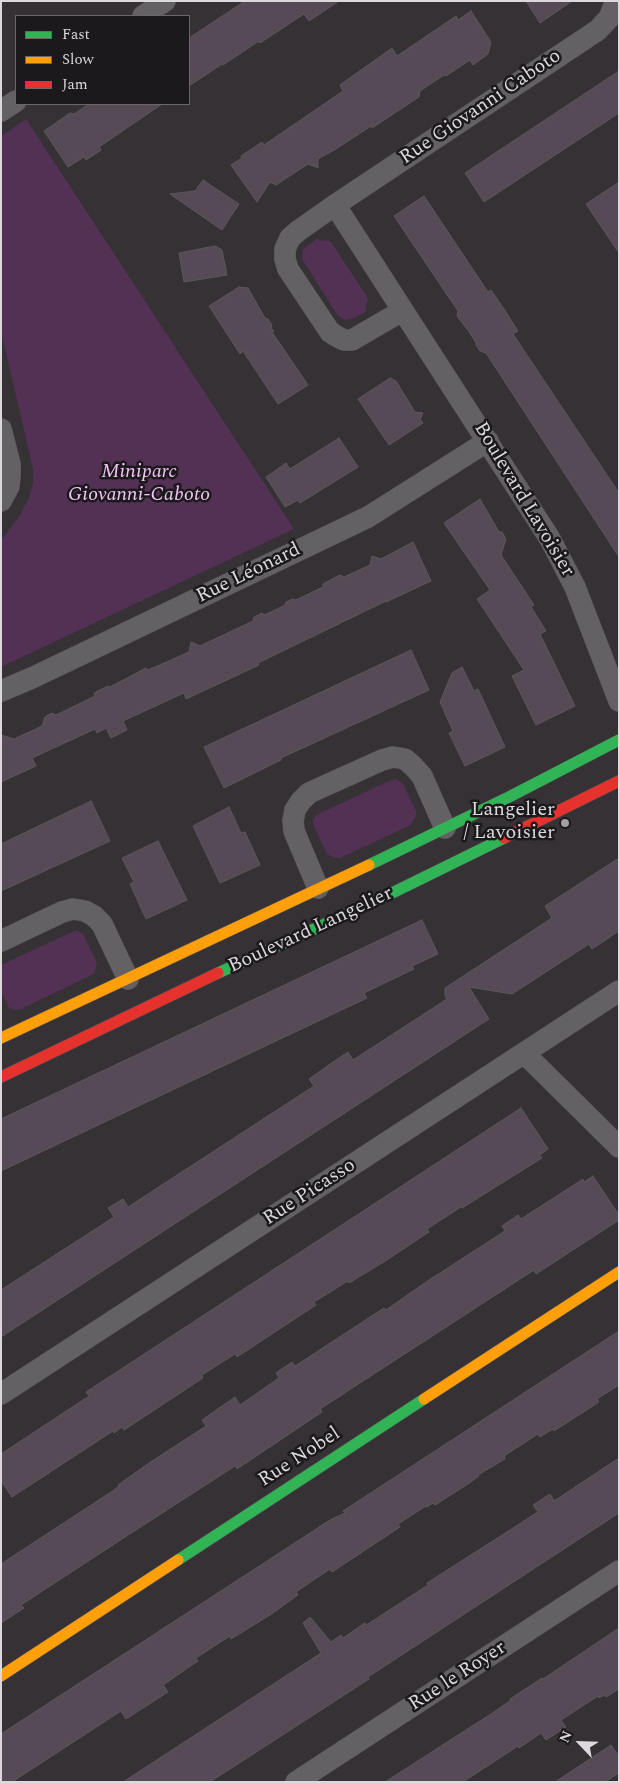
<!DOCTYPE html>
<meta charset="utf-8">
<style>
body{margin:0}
#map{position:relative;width:620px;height:1783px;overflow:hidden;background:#353135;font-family:Spectral,serif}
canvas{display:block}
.frame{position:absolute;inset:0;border:2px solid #ddd8dd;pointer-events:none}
.legend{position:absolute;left:15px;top:15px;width:175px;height:90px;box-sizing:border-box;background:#1c191c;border:1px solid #696569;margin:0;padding:6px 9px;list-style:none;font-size:15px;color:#ddd8dd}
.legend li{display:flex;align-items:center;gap:10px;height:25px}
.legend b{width:25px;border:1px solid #696569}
.north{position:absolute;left:555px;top:1718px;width:50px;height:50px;-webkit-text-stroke:4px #1c191c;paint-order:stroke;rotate:294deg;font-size:14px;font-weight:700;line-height:20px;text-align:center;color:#ddd8dd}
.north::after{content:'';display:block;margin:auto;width:18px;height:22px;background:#ddd8dd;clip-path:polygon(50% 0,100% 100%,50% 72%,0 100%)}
</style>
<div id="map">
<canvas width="620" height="1783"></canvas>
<div class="frame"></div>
<ul class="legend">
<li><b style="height:6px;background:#30b455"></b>Fast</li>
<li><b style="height:6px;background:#ff9f0a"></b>Slow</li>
<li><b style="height:6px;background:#e5322d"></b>Jam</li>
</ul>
<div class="north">N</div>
</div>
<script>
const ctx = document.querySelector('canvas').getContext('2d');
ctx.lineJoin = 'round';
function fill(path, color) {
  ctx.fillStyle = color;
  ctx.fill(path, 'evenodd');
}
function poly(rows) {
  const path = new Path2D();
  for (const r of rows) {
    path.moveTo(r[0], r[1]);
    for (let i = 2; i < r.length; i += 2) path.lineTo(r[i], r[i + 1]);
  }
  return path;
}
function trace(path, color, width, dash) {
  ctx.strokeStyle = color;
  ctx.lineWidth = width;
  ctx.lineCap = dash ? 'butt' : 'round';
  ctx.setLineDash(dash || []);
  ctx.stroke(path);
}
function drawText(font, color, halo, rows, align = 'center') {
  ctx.font = font + ' Spectral,serif';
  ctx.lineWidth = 5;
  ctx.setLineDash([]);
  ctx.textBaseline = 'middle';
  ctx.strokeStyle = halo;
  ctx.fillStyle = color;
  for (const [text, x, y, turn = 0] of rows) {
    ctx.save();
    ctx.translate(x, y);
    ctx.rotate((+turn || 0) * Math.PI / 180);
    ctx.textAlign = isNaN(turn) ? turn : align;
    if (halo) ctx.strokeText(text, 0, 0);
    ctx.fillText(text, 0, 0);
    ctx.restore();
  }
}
const green = poly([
 [26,119,294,529,1,667,1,540,18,518,28,500,33,484,33,469,1,331,1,136],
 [318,238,320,241,326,240,331,242,366,295,368,301,365,307,367,311,355,318,345,320,338,316,302,259,303,249],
 [397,779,403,784,416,811,416,816,411,825,340,858,334,858,327,854,313,824,313,820,316,815,391,780],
 [76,930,83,934,97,963,94,974,21,1009,15,1010,9,1008,1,991,1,965]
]);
const building = poly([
 [245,1,339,1,309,21,304,14,260,43,259,41,223,65,222,64,189,86,189,38,245,1],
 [526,1,572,1,540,23,526,1],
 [471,11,491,42,488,54,473,65,470,60,446,76,444,75,420,91,419,97,372,128,371,126,336,149,318,159,318,168,308,164,276,185,270,182,257,202,231,165,242,158,241,156,262,142,264,145,343,91,340,85,392,48,397,56,456,16,458,20,471,11],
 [619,71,619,113,484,202,465,173,619,71],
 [89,104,162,104,99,147,101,150,86,160,84,157,68,167,44,131,70,113,74,114,89,104],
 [203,180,239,204,222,230,170,194,195,191,203,180],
 [619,182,619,253,586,204,619,182],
 [424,196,488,292,491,290,504,309,518,331,513,334,619,493,619,557,486,353,480,351,476,345,476,343,470,333,457,316,458,311,394,216,424,196],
 [215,246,222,250,227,275,184,282,179,253,215,246],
 [239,287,248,288,265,318,268,319,272,325,271,328,274,331,272,332,308,385,278,404,243,351,240,354,209,306,239,287],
 [390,378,396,381,415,412,423,413,420,419,423,423,389,445,358,399,390,378],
 [339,438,358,467,300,503,298,500,285,507,266,477,286,463,290,469,339,438],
 [480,499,499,532,502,532,506,539,501,555,534,605,531,607,546,631,540,634,575,706,536,725,512,676,524,670,477,599,490,590,444,523,480,499],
 [413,542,431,581,386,602,386,601,258,663,259,665,186,699,184,693,123,721,127,730,111,738,106,728,97,733,95,729,32,758,36,766,1,782,1,735,14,739,42,726,45,717,52,713,56,715,95,696,94,693,108,686,110,687,146,668,148,670,189,652,191,642,200,646,253,621,254,617,262,613,264,615,275,610,285,605,286,602,293,599,296,600,323,587,323,584,334,578,340,575,344,577,370,565,372,556,381,559,413,542],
 [411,650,429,690,281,758,281,760,224,788,204,747,411,650],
 [462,667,474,691,478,689,505,747,465,766,449,733,453,731,440,702,452,673,462,667],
 [91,801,110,841,1,891,1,844,91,801],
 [229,807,241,833,245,832,260,865,220,883,193,826,229,807],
 [158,841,187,900,146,919,130,884,134,882,122,858,158,841],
 [619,858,619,931,592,949,589,944,512,994,469,987,489,1019,1,1337,1,1290,114,1217,108,1208,123,1199,128,1207,314,1086,309,1079,333,1062,348,1052,353,1060,447,999,445,995,445,988,552,918,545,906,619,858],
 [422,920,438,954,412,966,414,969,364,993,367,998,1,1171,1,1119,422,920],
 [521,1108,548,1149,540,1155,542,1158,462,1208,461,1207,427,1229,429,1232,387,1260,349,1283,348,1281,314,1302,316,1305,237,1357,235,1354,202,1375,203,1378,124,1430,122,1427,114,1433,113,1431,12,1497,1,1481,1,1454,89,1396,86,1392,521,1108],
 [593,1176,619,1215,619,1220,536,1274,534,1270,320,1409,322,1412,237,1469,235,1466,122,1539,21,1605,24,1608,1,1623,1,1564,111,1492,119,1486,118,1485,149,1463,206,1426,202,1420,235,1397,240,1405,279,1378,276,1373,292,1362,295,1366,384,1308,386,1310,426,1282,505,1231,502,1226,518,1215,521,1219,583,1179,584,1182,593,1176],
 [619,1331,619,1385,597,1399,599,1402,554,1431,553,1429,540,1437,538,1434,504,1456,505,1459,478,1475,479,1476,468,1484,435,1505,433,1503,427,1507,426,1506,398,1524,400,1527,332,1572,330,1569,296,1592,298,1595,270,1615,231,1639,230,1636,196,1658,198,1661,163,1685,168,1692,126,1719,121,1711,12,1782,1,1782,1,1734,330,1520,345,1513,343,1511,619,1331],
 [619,1458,619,1513,368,1677,369,1679,210,1782,123,1782,321,1653,303,1623,310,1617,331,1642,341,1635,343,1638,365,1623,366,1625,371,1622,428,1585,427,1583,538,1512,533,1505,550,1494,554,1501,619,1458],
 [619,1628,619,1689,606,1697,605,1695,599,1698,598,1696,561,1720,566,1727,546,1740,541,1733,519,1748,518,1746,463,1782,385,1782,494,1712,511,1700,510,1699,542,1678,543,1679,619,1628],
 [611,1745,619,1756,619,1773,605,1782,555,1782,611,1745]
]);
const street = poly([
 [143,16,165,1],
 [1,111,16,101],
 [335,205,550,539,575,587,619,701],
 [402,311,352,340,344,340,336,336,330,332,288,269,285,259,285,249,290,238,298,231,335,205,598,30,609,18,616,1],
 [1,429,10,464,10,475,9,486,1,501],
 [1,691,34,677,368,517,488,441],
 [318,888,294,831,293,821,295,810,301,801,309,793,382,760,393,757,405,759,413,766,422,776,445,828],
 [1,941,62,912,73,909,85,911,94,916,102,924,128,979],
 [525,1054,619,1147],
 [1,1394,619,991],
 [296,1782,619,1571]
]);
const fast = poly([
 [369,865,509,797,619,740],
 [218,973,386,896,504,838],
 [178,1560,424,1399]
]);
const slow = poly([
 [1,1038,369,865],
 [424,1399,619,1272],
 [1,1676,178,1560]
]);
const jam = poly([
 [504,838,619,781],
 [1,1077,218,973]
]);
const markers = [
 [565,823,5,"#a29ea2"]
];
const streetNames = [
 ["Rue Giovanni Caboto",481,108,-34],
 ["Boulevard Lavoisier",523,500,59],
 ["Rue Léonard",249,574,-26],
 ["Boulevard Langelier",311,931,-25],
 ["Rue Picasso",310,1193,-33],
 ["Rue Nobel",300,1458,-33],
 ["Rue le Royer",458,1677,-33]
];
const parkNames = [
 ["Miniparc",139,473],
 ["Giovanni-Caboto",139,496]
];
const poiNames = [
 ["Langelier",555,811],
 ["/ Lavoisier",555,834]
];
fill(green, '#523155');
fill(building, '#554a56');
trace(building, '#5b585b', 1);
trace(street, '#534f53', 22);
trace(fast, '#534f53', 12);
trace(slow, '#534f53', 12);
trace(jam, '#534f53', 12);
trace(street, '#646164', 21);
trace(fast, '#30b455', 11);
trace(slow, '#ff9f0a', 11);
trace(jam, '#e5322d', 11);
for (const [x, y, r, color] of markers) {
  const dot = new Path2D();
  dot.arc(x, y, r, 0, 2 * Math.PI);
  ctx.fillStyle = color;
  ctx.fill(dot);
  trace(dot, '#1c191c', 2);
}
drawText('20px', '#ddd8dd', '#1c191c', streetNames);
drawText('italic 20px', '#f2c4f6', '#1c191c', parkNames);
drawText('20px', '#ddd8dd', '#1c191c', poiNames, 'right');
</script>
